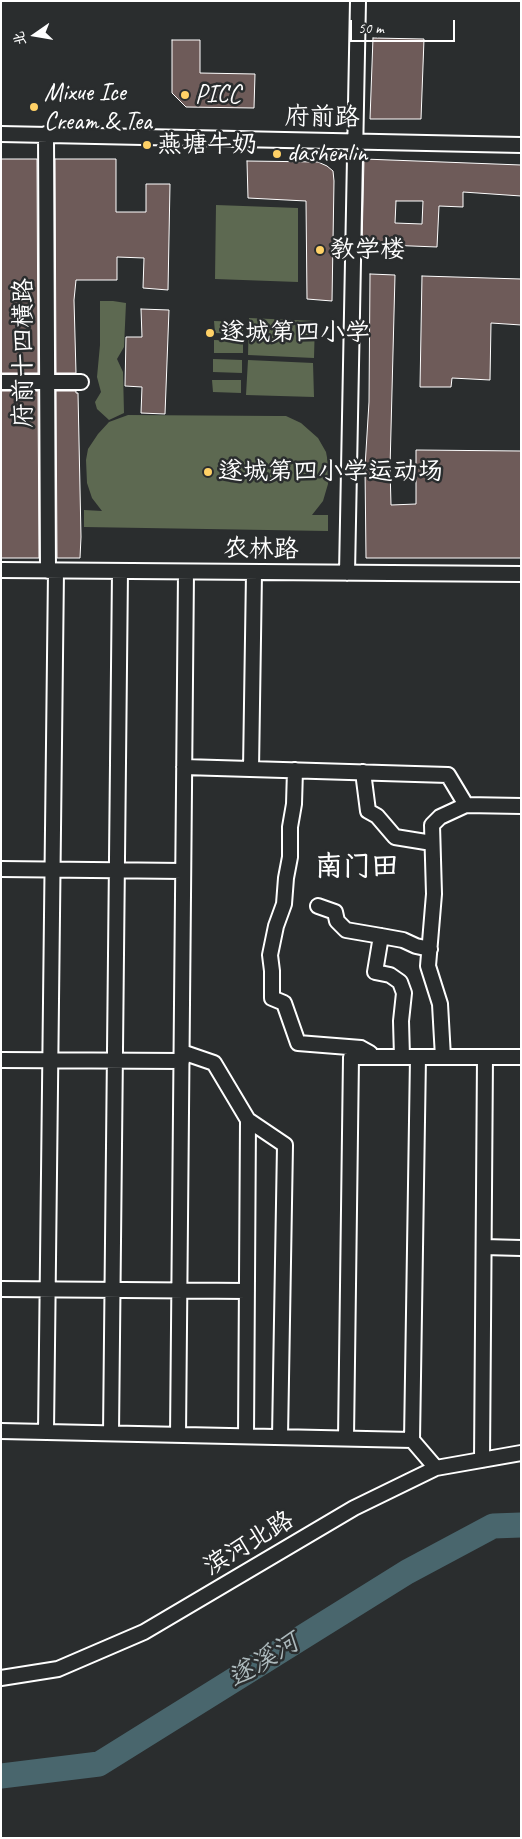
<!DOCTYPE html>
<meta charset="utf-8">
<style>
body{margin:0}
#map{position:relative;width:522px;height:1839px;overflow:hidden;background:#2a2d2e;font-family:Caveat,"LXGW WenKai TC",sans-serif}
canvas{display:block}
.frame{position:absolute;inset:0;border:2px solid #fff;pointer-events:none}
.north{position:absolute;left:10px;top:10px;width:50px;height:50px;-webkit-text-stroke:4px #2a2d2e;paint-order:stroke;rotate:257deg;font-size:14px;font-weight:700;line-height:20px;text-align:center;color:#fff}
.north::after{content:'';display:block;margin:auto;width:18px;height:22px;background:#fff;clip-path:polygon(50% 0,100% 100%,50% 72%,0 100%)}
.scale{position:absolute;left:350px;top:20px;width:105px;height:22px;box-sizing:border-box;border:2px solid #fff;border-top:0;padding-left:6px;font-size:15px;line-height:18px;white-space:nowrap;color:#fff;-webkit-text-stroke:4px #2a2d2e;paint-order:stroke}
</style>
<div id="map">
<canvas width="522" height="1839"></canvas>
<div class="frame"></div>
<div class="north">北</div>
<div class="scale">50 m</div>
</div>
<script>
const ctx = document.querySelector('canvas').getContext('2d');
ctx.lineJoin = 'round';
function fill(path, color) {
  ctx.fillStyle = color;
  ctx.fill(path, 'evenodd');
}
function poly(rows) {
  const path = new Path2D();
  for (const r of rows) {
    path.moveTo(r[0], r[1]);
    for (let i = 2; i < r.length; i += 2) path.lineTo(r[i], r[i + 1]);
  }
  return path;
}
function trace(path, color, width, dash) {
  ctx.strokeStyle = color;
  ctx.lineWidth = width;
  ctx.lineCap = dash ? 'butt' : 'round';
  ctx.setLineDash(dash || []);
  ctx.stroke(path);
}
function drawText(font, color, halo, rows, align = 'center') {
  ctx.font = font + ' Caveat,"LXGW WenKai TC",sans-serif';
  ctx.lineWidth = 5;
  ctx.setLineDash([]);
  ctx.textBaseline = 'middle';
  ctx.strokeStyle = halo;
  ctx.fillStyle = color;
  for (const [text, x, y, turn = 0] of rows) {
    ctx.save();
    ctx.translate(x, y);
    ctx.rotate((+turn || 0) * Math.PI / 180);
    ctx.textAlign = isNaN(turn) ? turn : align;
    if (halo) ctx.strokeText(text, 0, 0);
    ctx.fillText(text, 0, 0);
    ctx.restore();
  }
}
const green = poly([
 [216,205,298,208,298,282,215,279],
 [100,301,113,301,126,303,124,347,117,359,123,372,124,413,109,420,97,409,95,402,101,392,97,377,100,345],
 [249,318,315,321,314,358,248,355],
 [214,321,243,322,243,334,215,333],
 [214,340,243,341,243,353,214,353],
 [213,359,242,360,242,373,213,372],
 [248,360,313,363,314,397,246,395],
 [212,380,241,380,241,393,213,392],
 [128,415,278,416,286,416,301,423,318,438,326,452,329,468,328,484,323,501,312,515,328,515,328,531,84,527,84,510,102,511,92,498,87,483,86,460,88,449,98,434,109,422]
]);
const river = poly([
 [1,1776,99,1764,407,1572,493,1526,521,1525]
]);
const building = poly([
 [373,38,424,39,421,119,370,119,373,38],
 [172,40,200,40,200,73,255,74,254,108,186,107,172,93,172,40],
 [1,159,37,159,38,373,1,373,1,159],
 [55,159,116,159,116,212,146,212,146,184,170,184,168,290,143,288,144,258,117,257,117,280,76,280,74,300,76,373,56,373,55,159],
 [364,159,521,165,521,196,463,192,463,207,439,206,437,247,362,244,364,159],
 [396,201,423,201,422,224,395,223,396,201],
 [247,161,318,162,327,166,333,171,334,181,332,301,307,299,306,201,248,198,247,161],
 [370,274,395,275,390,468,391,505,416,504,416,450,521,451,521,558,366,558,365,467,369,402,370,274],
 [422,276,521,279,521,325,491,323,490,380,452,378,451,387,420,387,422,276],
 [141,309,169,310,165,414,141,413,142,387,125,386,126,337,142,337,141,309],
 [1,391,38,391,39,558,1,558,1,391],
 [56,391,76,391,76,393,78,393,81,537,80,558,57,558,56,391]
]);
const minor = poly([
 [1,134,521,145],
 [46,134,48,571],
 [1,382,81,382],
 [1,570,521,574],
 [347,573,358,1],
 [184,767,448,775,466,805,521,806],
 [251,769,254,573],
 [295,770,294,804,290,827,290,857,286,878,284,904,276,926,270,955,272,971,272,998,284,1003,298,1043,361,1048,370,1053],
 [363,772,368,811,377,816,395,837,432,843],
 [1,869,183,871],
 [318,906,335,912,337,921,346,930,381,936],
 [182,1052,214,1063,248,1120,285,1145,280,1437],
 [402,1057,401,1021,404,993,400,982,390,975,375,972,381,936,403,940,416,946,430,949],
 [443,1057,440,1004,428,966,434,894,432,825,440,817,466,805],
 [1,1060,182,1061],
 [484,1247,521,1248],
 [1,1289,247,1291],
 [1,1431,412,1440,436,1468],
 [46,1432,56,571],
 [111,1433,120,571],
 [178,1435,186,572],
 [246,1436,248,1120],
 [346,1438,351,1057,521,1057],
 [412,1440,418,1057],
 [482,1460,485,1057],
 [1,1678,58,1669,144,1632,354,1508,436,1468,521,1453]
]);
const markers = [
 [185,95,5,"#ffd166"],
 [34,107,5,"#ffd166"],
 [147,145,5,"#ffd166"],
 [277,154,5,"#ffd166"],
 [320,250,5,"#ffd166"],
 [210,333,5,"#ffd166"],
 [208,472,5,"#ffd166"]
];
const poiNames = [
 ["Mixue Ice",44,93],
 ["Cream & Tea",44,122],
 ["PICC",195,95],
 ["燕塘牛奶",157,145],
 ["dashenlin",287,154],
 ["教学楼",330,250],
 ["遂城第四小学",220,333],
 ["遂城第四小学运动场",218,472]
];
const streetNames = [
 ["府前路",322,118,1],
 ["府前十四横路",24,353,-90],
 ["农林路",261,550,1],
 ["滨河北路",249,1544,-31]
];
const waterNames = [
 ["遂溪河",264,1661,-32]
];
const quarterNames = [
 ["南门田",357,868]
];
fill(green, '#5d6951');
trace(river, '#49666d', 25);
fill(building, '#6e5b59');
trace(building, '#fff', 1);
trace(minor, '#fff', 18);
trace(minor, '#2a2d2e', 14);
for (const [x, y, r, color] of markers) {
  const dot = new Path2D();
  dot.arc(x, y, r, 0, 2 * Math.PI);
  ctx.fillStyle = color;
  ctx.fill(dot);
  trace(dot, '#2a2d2e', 2);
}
drawText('25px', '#fff', '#2a2d2e', poiNames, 'left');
drawText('25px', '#fff', '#2a2d2e', streetNames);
drawText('italic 26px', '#adbabd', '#2a2d2e', waterNames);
drawText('bold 28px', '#fff', '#2a2d2e', quarterNames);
</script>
